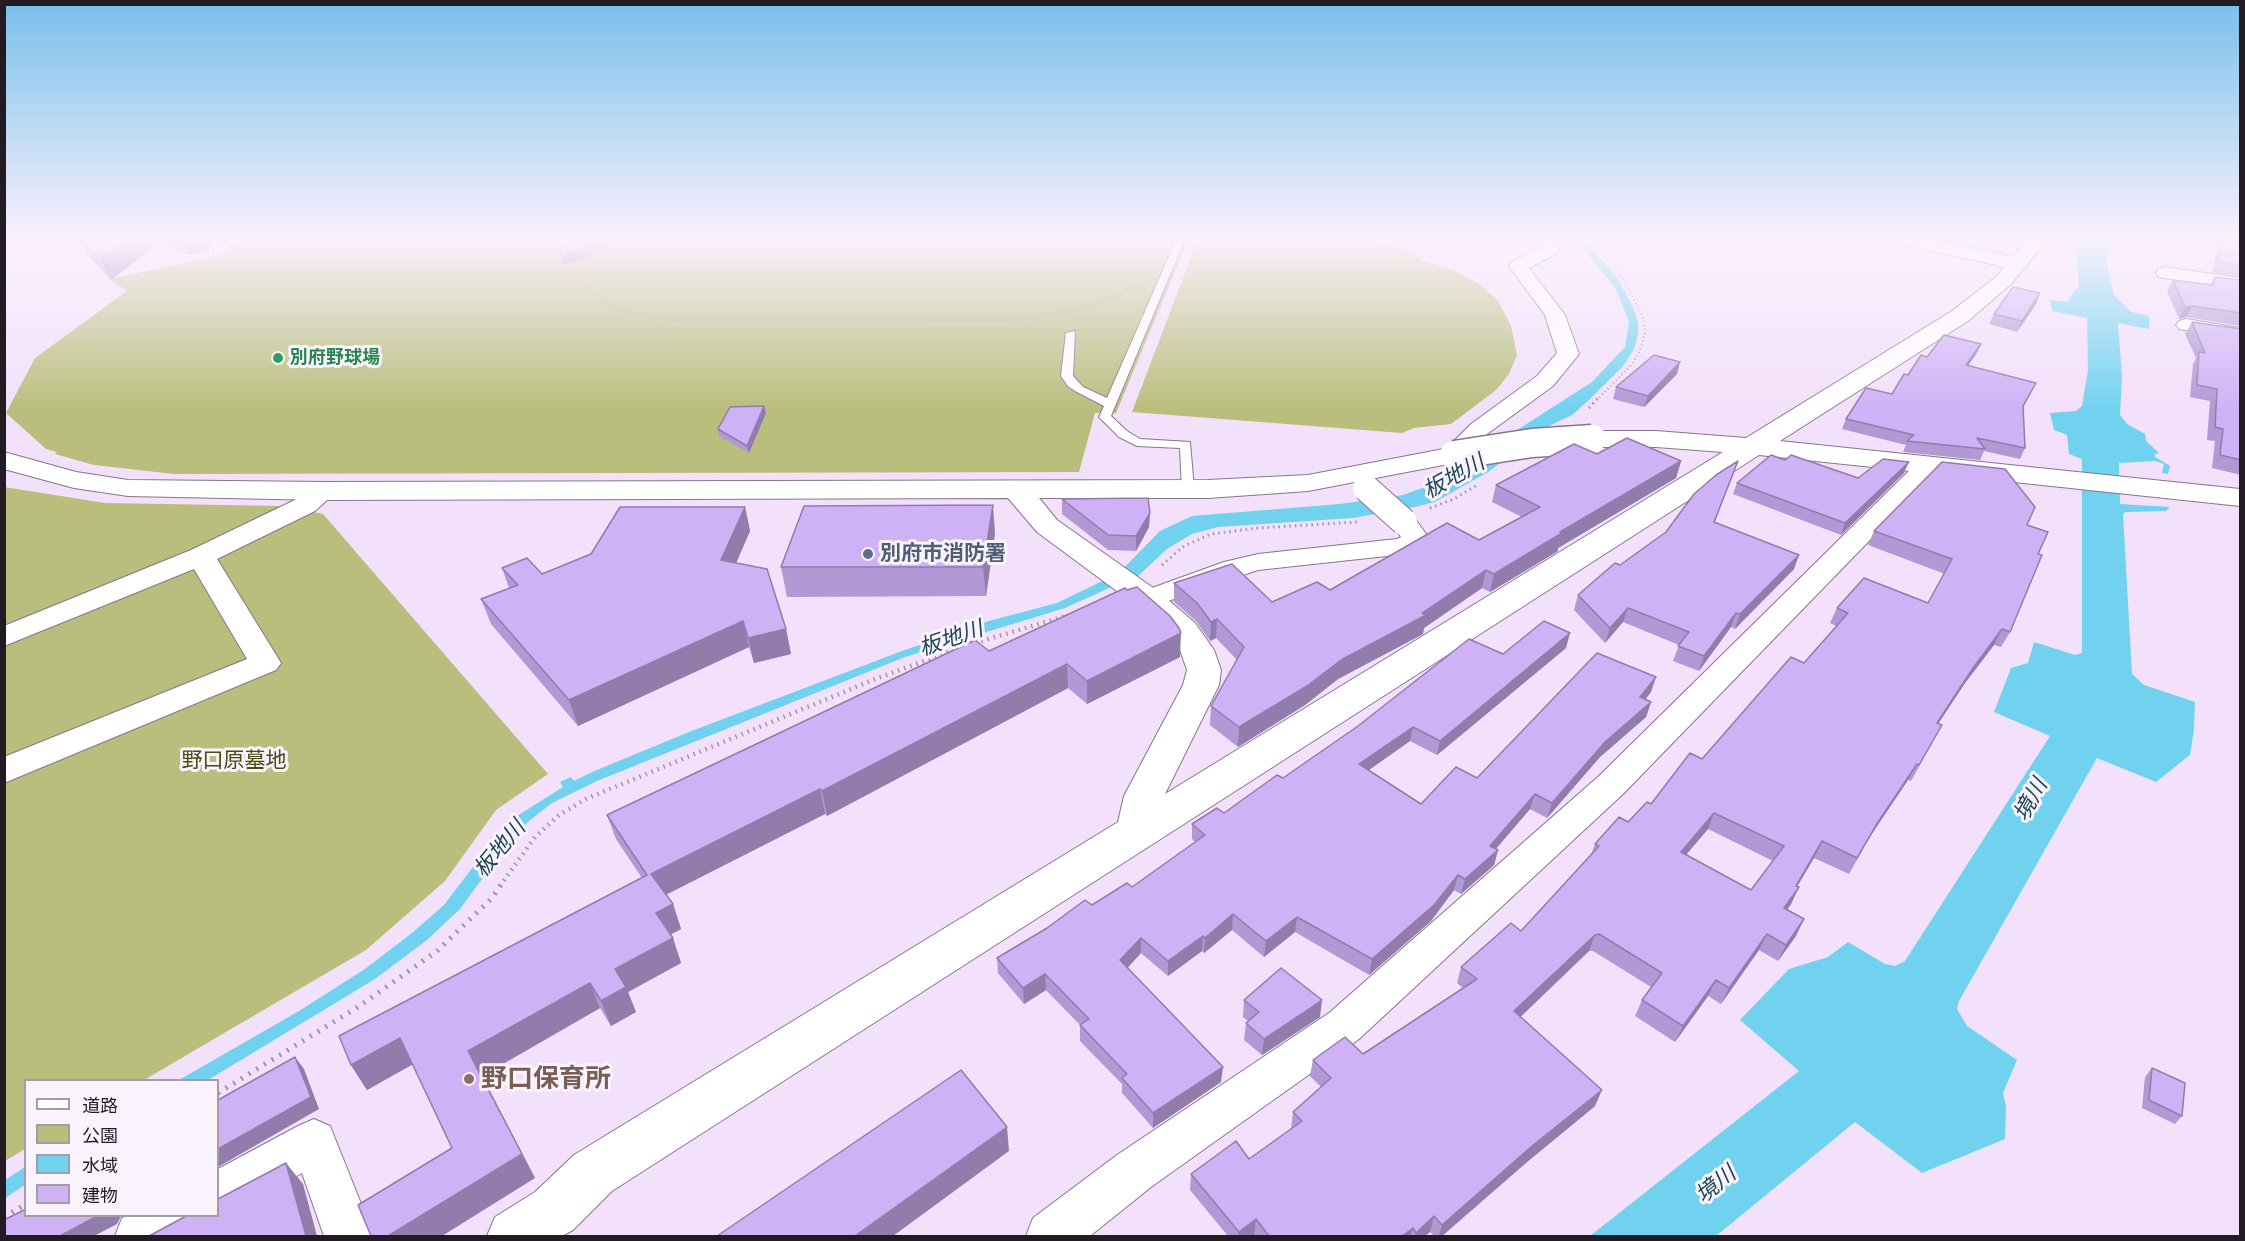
<!DOCTYPE html>
<meta charset="utf-8">
<style>
body{margin:0}
#map{position:relative;width:2245px;height:1241px;overflow:hidden;background:#f3e0fa;font-family:Cabin,"Noto Sans JP",sans-serif}
canvas{display:block}
.frame{position:absolute;inset:0;border:6px solid #221b24;pointer-events:none}
.legend{position:absolute;left:24px;top:1079px;width:195px;height:138px;box-sizing:border-box;background:#faf2fc;border:2px solid #a49ca6;margin:0;padding:8px 10px;list-style:none;font-size:18px;color:#221b24}
.legend li{display:flex;align-items:center;gap:12px;height:30px}
.legend b{width:30px;border:2px solid #a49ca6}
</style>
<div id="map">
<canvas width="2245" height="1241"></canvas>
<div class="frame"></div>
<ul class="legend">
<li><b style="height:8px;background:#fff"></b>道路</li>
<li><b style="height:16px;background:#b9be7c"></b>公園</li>
<li><b style="height:16px;background:#70d2ef"></b>水域</li>
<li><b style="height:16px;background:#cfb1f6"></b>建物</li>
</ul>
</div>
<script>
const ctx = document.querySelector('canvas').getContext('2d');
ctx.lineJoin = 'round';
function fill(path, color) {
  ctx.fillStyle = color;
  ctx.fill(path, 'evenodd');
}
function poly(rows) {
  const path = new Path2D();
  for (const r of rows) {
    path.moveTo(r[0], r[1]);
    for (let i = 2; i < r.length; i += 2) path.lineTo(r[i], r[i + 1]);
  }
  return path;
}
function trace(path, color, width, dash) {
  ctx.strokeStyle = color;
  ctx.lineWidth = width;
  ctx.lineCap = dash ? 'butt' : 'round';
  ctx.setLineDash(dash || []);
  ctx.stroke(path);
}
function drawText(font, color, halo, rows, align = 'center') {
  ctx.font = font + ' Cabin,"Noto Sans JP",sans-serif';
  ctx.lineWidth = 6;
  ctx.setLineDash([]);
  ctx.textBaseline = 'middle';
  ctx.strokeStyle = halo;
  ctx.fillStyle = color;
  for (const [text, x, y, turn = 0] of rows) {
    ctx.save();
    ctx.translate(x, y);
    ctx.rotate((+turn || 0) * Math.PI / 180);
    ctx.textAlign = isNaN(turn) ? turn : align;
    if (halo) ctx.strokeText(text, 0, 0);
    ctx.fillText(text, 0, 0);
    ctx.restore();
  }
}
const built = poly([
 [1904,236,2018,236,2001,257]
]);
const green = poly([
 [247,236,1190,236,1116,413,1095,413,1079,472,174,474,94,465,55,454,57,452,46,449,6,413,35,358,127,291,109,279,223,255],
 [1199,236,1363,236,1424,257,1419,260,1456,271,1481,285,1498,301,1511,326,1517,355,1509,374,1496,390,1451,424,1414,428,1402,433,1132,412],
 [4,487,105,503,282,506,323,514,548,774,496,810,445,881,366,950,144,1080,26,1080,25,1149,5,1161]
]);
const water = poly([
 [1572,236,1581,236,1616,276,1633,307,1638,322,1638,335,1634,349,1624,365,1589,400,1572,415,1551,425,1488,472,1435,502,1415,507,1353,518,1218,527,1192,534,1167,549,1134,580,1116,585,1065,608,905,657,597,781,552,803,529,821,510,841,460,909,427,940,375,979,208,1080,179,1080,299,1011,365,969,412,933,444,905,495,838,517,816,563,787,560,782,571,777,574,781,592,772,689,732,902,651,989,621,1057,603,1119,573,1160,531,1192,516,1340,504,1403,495,1433,484,1592,382,1625,347,1629,322,1616,289],
 [2084,236,2115,236,2106,258,2114,295,2131,312,2149,316,2149,329,2118,323,2122,377,2120,415,2127,424,2145,434,2146,441,2159,453,2155,454,2155,457,2170,466,2168,474,2162,473,2164,464,2155,461,2119,463,2120,504,2170,507,2166,511,2126,512,2123,514,2132,674,2144,685,2195,702,2194,729,2190,755,2156,782,2097,758,1959,1001,1957,1009,1967,1026,2017,1060,2003,1093,2006,1107,2005,1139,1922,1173,1855,1122,1716,1236,1590,1236,1799,1071,1740,1020,1789,969,1828,957,1848,942,1885,964,1895,966,1905,961,2050,736,1994,712,2011,668,2028,663,2034,642,2075,655,2082,653,2082,459,2069,454,2067,435,2054,430,2050,413,2076,411,2082,406,2088,370,2087,318,2052,311,2050,300,2068,302,2074,291,2079,288,2076,250],
 [25,1167,25,1185,5,1198,5,1180]
]);
const pathFar3 = poly([
 [626,236,595,265,591,272,590,286,601,299,620,309,667,320,706,322,1022,320,1088,307,1121,294,1138,282],
 [1136,236,1146,247,1150,257],
 [1586,236,1622,276,1644,319,1645,333,1640,351,1632,364,1597,400]
]);
const pathFar2 = poly([
 [1589,408,1598,398],
 [1430,508,1454,499,1479,484],
 [1162,565,1184,546,1211,534,1258,528,1358,522]
]);
const pathFar1 = poly([
 [975,643,1066,616],
 [500,886,535,837,559,815,586,799,875,679,957,649]
]);
const path = poly([
 [218,1093,358,1007,437,951,492,898,501,885],
 [4,1217,26,1204]
]);
const lane = poly([
 [234,236,244,236,220,253,214,253,214,249,234,236],
 [1178,236,1186,236,1111,416,1127,431,1140,439,1190,442,1194,489,1188,493,1182,489,1180,448,1137,446,1119,437,1099,417,1104,406,1075,391,1068,386,1061,376,1066,333,1075,331,1073,376,1083,387,1107,398,1178,236]
]);
const street = poly([
 [1534,236,1552,236,1559,250,1556,254,1529,268,1565,315,1579,354,1553,386,1487,434,1463,460,1454,462,1445,460,1442,455,1445,450,1471,424,1537,376,1557,353,1545,315,1509,266,1511,262,1540,248,1534,236],
 [1877,236,1910,236,2019,258,2026,260,2028,264,2026,268,2019,270,1886,241,1880,240,1877,236],
 [2165,267,2240,278,2240,290,2158,277,2156,273,2158,269,2165,267],
 [2186,319,2240,328,2240,340,2179,329,2176,325,2179,321,2186,319],
 [1930,457,1939,459,1942,464,1939,469,1623,794,1359,1039,1151,1187,1090,1236,1026,1236,1033,1218,1117,1155,1329,1013,1599,776,1921,459,1930,457],
 [324,483,333,486,337,491,315,511,217,559,281,663,276,670,4,783,4,757,247,659,194,569,4,646,4,626,191,550,297,499,315,486,324,483],
 [1404,514,1413,516,1429,538,1421,549,1414,553,1258,570,1148,608,1138,605,1133,599,1138,593,1224,562,1258,554,1397,539,1401,537,1391,522,1395,516,1404,514],
 [314,1119,330,1126,374,1236,324,1236,302,1173,235,1211,218,1217,213,1216,218,1216,218,1169,298,1126,314,1119],
 [128,1216,204,1216,196,1233,190,1236,115,1236,122,1218,128,1216]
]);
const secondary = poly([
 [2030,236,2050,236,2011,284,1968,321,1780,441,2240,489,2240,506,1759,455,612,1191,573,1230,562,1236,487,1236,495,1217,535,1192,574,1155,1118,822,1124,796,1183,685,1187,670,1180,650,1171,637,1137,606,1037,532,1008,498,324,500,128,496,74,488,4,469,4,452,76,472,128,480,324,482,1208,480,1308,475,1454,447,1464,449,1468,455,1464,461,1308,491,1208,498,1039,498,1057,520,1159,592,1195,623,1214,650,1221,670,1219,685,1165,794,1723,452,1656,447,1592,447,1583,445,1579,439,1583,433,1592,431,1656,431,1746,438,1952,311,1997,276,2030,236]
]);
const streetBridge = poly([
 [1366,488,1404,522]
]);
const secondaryBridge = poly([
 [1454,455,1532,443,1592,439]
]);
const wall = poly([
 [77,236,219,236,207,250,189,255,158,243,111,280,87,255],
 [1201,236,1229,236,1227,240,1201,239],
 [2173,236,2241,236,2241,278,2212,272,2218,245,2172,237],
 [2215,277,2241,280,2241,328,2240,326,2186,317,2179,319,2167,291,2173,280,2210,285],
 [2036,304,2017,332,1989,324,1994,314],
 [2192,322,2241,329,2241,475,2212,468,2215,441,2207,440,2210,401,2190,397,2193,364,2196,358,2185,334],
 [1981,344,1976,354,1968,366,2031,393,2023,407,2025,448,2020,459,1984,451,1980,460,1903,452,1906,445,1842,429,1846,419,1892,394,1908,375,1927,357],
 [1677,374,1644,407,1613,399,1616,387],
 [764,406,766,413,749,453,719,436,718,429],
 [1597,454,1681,461,1676,478,1558,548,1558,551,1490,592,1482,588,1424,628,1423,634,1338,679,1305,705,1238,747,1210,725,1211,706,1237,660,1216,638,1210,641,1196,621,1174,602,1174,583,1272,602,1330,590,1479,540,1522,517,1492,502,1496,485],
 [1785,460,1858,478,1904,473,1841,535,1733,494,1737,483],
 [1733,474,1715,522,1794,569,1735,629,1731,627,1699,671,1673,661,1679,645,1623,622,1605,643,1574,610,1578,595,1666,532],
 [1062,499,1150,513,1149,527,1136,551,1108,550,1062,514],
 [745,507,750,531,736,563,786,629,791,654,754,663,749,647,578,726,491,624,481,599,509,588,502,568,542,574],
 [2027,525,2038,554,2010,632,2001,647,1994,645,1965,683,1938,724,1942,725,1911,781,1908,780,1869,838,1849,874,1814,858,1797,886,1799,887,1791,904,1787,910,1796,936,1778,961,1759,950,1721,1004,1708,996,1675,1042,1635,1016,1642,1000,1651,987,1593,951,1589,951,1520,1017,1595,1106,1527,1162,1442,1236,1434,1236,1430,1232,1425,1236,1255,1236,1254,1235,1251,1236,1228,1236,1190,1190,1191,1174,1249,1159,1291,1129,1293,1112,1321,1087,1310,1076,1313,1060,1363,1054,1463,988,1457,983,1461,967,1521,931,1591,855,1595,844,1628,822,1651,804,1702,759,1804,663,1836,626,1830,623,1837,608,1928,603,1945,574,1868,545,1874,531],
 [1708,829,1773,861,1751,890,1686,854],
 [995,533,986,596,787,597,781,567],
 [1566,648,1437,755,1410,741,1369,770,1421,804,1477,778,1651,692,1645,699,1651,702,1646,717,1600,757,1547,818,1530,809,1496,849,1498,850,1494,865,1461,894,1454,890,1431,921,1369,975,1295,932,1264,957,1232,930,1204,953,1202,951,1168,976,1141,953,1127,968,1221,1082,1153,1128,1122,1093,1122,1084,1080,1041,1080,1025,1046,990,1024,1004,998,973,997,958,1092,905,1132,887,1195,842,1192,839,1192,824,1224,813,1283,778,1503,654],
 [989,651,1180,657,1087,704,1068,688,827,816,825,814,666,895,673,904,681,929,671,934,681,963,628,992,636,1012,611,1026,600,1008,482,1076,535,1178,452,1148,413,1064,367,1090,351,1065,642,878,616,839,607,815],
 [1244,1000,1320,1017,1262,1055,1244,1040,1246,1023,1248,1021,1243,1017],
 [2152,1068,2182,1116,2175,1124,2142,1108,2145,1077]
]);
const shadedWall = poly([
 [133,236,155,236,158,243,111,280,100,259],
 [181,236,219,236,207,250,189,255],
 [596,236,608,236,589,257,564,265,561,255],
 [2040,293,2036,304,2017,332,2022,321],
 [2192,306,2186,317,2179,319,2185,307],
 [1981,344,1976,354,1961,375,1966,365],
 [1680,362,1677,374,1644,407,1648,396],
 [764,406,766,413,749,453,747,446],
 [1681,461,1676,478,1558,548,1558,551,1490,592,1494,574,1560,532],
 [1909,462,1904,473,1841,535,1845,523],
 [993,505,995,533,986,596,983,567],
 [745,507,750,531,727,584,721,560],
 [1150,513,1149,527,1136,551,1136,536],
 [1799,555,1794,569,1735,629,1740,614],
 [1486,570,1482,588,1424,628,1423,634,1338,679,1305,705,1238,747,1239,727,1341,660,1422,613],
 [1628,608,1623,622,1605,643,1610,628],
 [1736,613,1731,627,1699,671,1704,656],
 [1217,619,1216,638,1210,641,1211,622],
 [743,621,749,647,578,726,569,700],
 [786,629,791,654,754,663,748,638],
 [2002,629,1994,645,1965,683,1928,739,1937,723,1973,668],
 [1181,633,1180,657,1087,704,1087,681],
 [1570,633,1566,648,1437,755,1440,741],
 [1067,664,1068,688,827,816,822,791],
 [1656,677,1651,692,1636,712,1640,697],
 [1651,702,1646,717,1600,757,1547,818,1552,803,1605,742],
 [1413,727,1410,741,1356,779,1359,764],
 [1917,764,1908,780,1869,838,1849,874,1878,822],
 [820,789,825,814,659,898,651,874],
 [1535,794,1530,809,1487,859,1498,850,1494,865,1461,894,1465,879,1490,846],
 [1714,813,1708,829,1675,868,1681,852],
 [1822,841,1814,858,1788,902,1796,886],
 [1458,875,1454,890,1431,921,1369,975,1372,959],
 [1799,887,1791,904,1776,925,1784,908],
 [673,904,681,929,664,938,656,913],
 [1233,914,1232,930,1204,953,1205,938],
 [1297,917,1295,932,1264,957,1266,941],
 [1804,919,1796,936,1778,961,1786,945],
 [1767,934,1759,950,1721,1004,1729,988],
 [1595,935,1589,951,1509,1028,1514,1011],
 [1203,936,1202,951,1168,976,1168,961],
 [673,938,681,963,628,992,636,1012,611,1026,601,1001,615,969],
 [1141,938,1141,953,1120,976,1120,960],
 [1045,974,1046,990,1024,1004,1023,988],
 [1716,980,1708,996,1675,1042,1683,1026],
 [590,983,600,1008,482,1076,535,1178,442,1236,388,1236,522,1154,468,1051],
 [1322,1000,1320,1017,1262,1055,1264,1039],
 [400,1038,415,1063,367,1090,351,1065],
 [295,1057,304,1069,319,1109,218,1167,218,1149],
 [1223,1067,1221,1082,1153,1128,1153,1113],
 [1602,1090,1595,1106,1527,1162,1442,1236,1439,1236,1442,1225,1532,1146],
 [1007,1127,1009,1151,893,1236,855,1236],
 [286,1163,303,1184,317,1236,306,1236],
 [99,1215,121,1216,117,1224,94,1236,60,1236],
 [1434,1216,1430,1232,1425,1236,1415,1236,1416,1233],
 [1256,1219,1254,1235,1251,1236,1238,1236,1239,1232],
 [1413,1228,1410,1236,1402,1236]
]);
const building = poly([
 [77,236,133,236,100,259,77,236],
 [561,236,596,236,586,247,561,255,561,236],
 [2223,236,2241,236,2241,266,2218,261,2223,236],
 [2215,277,2241,280,2241,313,2192,306,2185,307,2173,280,2213,285,2215,277],
 [2013,287,2040,293,2022,321,1994,314,2013,287],
 [2192,322,2241,329,2241,460,2220,455,2223,429,2215,427,2217,389,2197,385,2199,352,2205,353,2192,322],
 [1944,335,1981,344,1966,365,2036,383,2023,406,2025,448,1977,438,1985,449,1907,441,1914,435,1846,419,1866,388,1892,394,1904,374,1908,375,1921,355,1927,357,1944,335],
 [1654,355,1680,362,1648,396,1616,387,1654,355],
 [764,406,747,446,718,429,730,407,764,406],
 [1627,438,1681,461,1560,532,1562,533,1494,574,1486,570,1422,613,1426,615,1341,660,1307,686,1239,727,1211,706,1244,647,1217,619,1211,622,1197,603,1174,583,1232,564,1272,602,1317,582,1330,590,1447,523,1479,540,1540,507,1496,485,1574,444,1597,454,1627,438],
 [1771,455,1785,460,1791,455,1858,478,1883,459,1909,462,1845,523,1737,483,1771,455],
 [1738,461,1714,522,1799,555,1740,614,1736,613,1704,656,1678,646,1689,632,1628,608,1610,628,1578,595,1615,563,1620,565,1666,532,1694,494,1716,475,1738,461],
 [1942,462,2005,469,2035,507,2027,525,2048,532,2038,554,2042,555,2010,632,2002,629,1973,668,1937,723,1942,725,1919,765,1917,764,1878,822,1857,858,1822,841,1796,886,1799,887,1784,908,1804,919,1786,945,1767,934,1729,988,1716,980,1683,1026,1642,1000,1662,973,1599,934,1595,935,1514,1011,1602,1090,1532,1146,1442,1225,1434,1216,1416,1233,1413,1228,1402,1236,1269,1236,1256,1219,1239,1232,1191,1174,1236,1141,1249,1159,1302,1121,1293,1112,1331,1078,1313,1060,1345,1037,1363,1054,1477,979,1461,967,1511,923,1521,931,1599,846,1595,844,1619,817,1628,822,1647,802,1651,804,1690,753,1702,759,1791,657,1804,663,1848,613,1837,608,1864,578,1928,603,1952,559,1874,531,1942,462],
 [1714,813,1784,846,1751,890,1681,852,1714,813],
 [1148,498,1150,513,1136,536,1108,535,1062,499,1148,498],
 [993,505,983,567,781,567,804,506,993,505],
 [620,507,745,507,721,560,767,569,786,629,748,638,743,621,569,700,481,599,518,585,502,568,527,558,542,574,591,554,620,507],
 [1137,587,1170,616,1179,628,1181,633,1087,681,1067,664,822,791,820,789,651,874,673,904,656,913,673,938,615,969,626,987,601,1001,590,983,468,1051,522,1154,388,1236,371,1236,358,1205,452,1148,400,1038,351,1065,339,1036,647,875,607,815,975,640,989,651,1125,588,1127,590,1137,587],
 [1544,621,1570,633,1440,741,1413,727,1359,764,1421,804,1456,767,1477,778,1597,653,1656,677,1640,697,1651,702,1605,742,1552,803,1535,794,1490,846,1498,850,1465,879,1458,875,1434,905,1372,959,1297,917,1266,941,1233,914,1205,938,1203,936,1168,961,1141,938,1120,960,1223,1067,1153,1113,1122,1078,1127,1074,1080,1025,1089,1019,1045,974,1023,988,997,958,1047,928,1085,900,1092,905,1127,883,1132,887,1205,835,1192,824,1217,808,1224,813,1277,775,1283,778,1358,726,1469,639,1503,654,1544,621],
 [1281,968,1322,1000,1264,1039,1246,1023,1259,1012,1244,1000,1281,968],
 [295,1057,311,1097,218,1149,218,1100,295,1057],
 [2152,1068,2185,1083,2182,1116,2149,1100,2152,1068],
 [961,1070,1007,1127,855,1236,717,1236,961,1070],
 [286,1163,306,1236,149,1236,188,1215,218,1215,218,1199,286,1163],
 [26,1209,26,1215,99,1215,60,1236,4,1236,4,1220,26,1209]
]);
const markers = [
 [278,358,6,"#2e9e5b"],
 [868,554,6,"#5c6f8a"],
 [469,1079,6,"#8d6e63"]
];
const farLeisurenames = [
 ["別府野球場",290,358]
];
const serviceNames = [
 ["別府市消防署",880,554]
];
const parkNames = [
 ["野口原墓地",234,761]
];
const waterNames = [
 ["板地川",1454,477,-29],
 ["板地川",951,639,-19],
 ["境川",2031,800,-61],
 ["板地川",500,849,-50],
 ["境川",1716,1185,-39]
];
const nearEducationnames = [
 ["野口保育所",481,1079]
];
fill(built, '#ecd4f4');
fill(green, '#b9be7c');
fill(water, '#70d2ef');
trace(lane, '#87758c', 2);
trace(street, '#87758c', 2);
trace(secondary, '#87758c', 2);
trace(pathFar3, '#a294a7', 2, [1, 3]);
trace(pathFar2, '#a294a7', 3, [1.5, 4]);
trace(pathFar1, '#a294a7', 4.5, [1.5, 5]);
trace(path, '#a294a7', 5, [2, 7]);
fill(lane, '#fff');
fill(street, '#fff');
fill(secondary, '#fff');
trace(streetBridge, '#87758c', 28, []);
trace(secondaryBridge, '#87758c', 31, []);
trace(streetBridge, '#fff', 26);
trace(secondaryBridge, '#fff', 28);
fill(wall, '#b298d4');
fill(shadedWall, '#917cac');
fill(building, '#cfb1f6');
trace(building, '#917cac', 1.5);
const sky = ctx.createLinearGradient(0, 0, 0, 410);
sky.addColorStop(0, '#78c0eb');
sky.addColorStop(0.58, '#faf1fd');
sky.addColorStop(1, '#faf1fd00');
ctx.fillStyle = sky;
ctx.fillRect(0, 0, 2245, 410);
for (const [x, y, r, color] of markers) {
  const dot = new Path2D();
  dot.arc(x, y, r, 0, 2 * Math.PI);
  ctx.fillStyle = color;
  ctx.fill(dot);
  trace(dot, '#faf2fc', 2);
}
drawText('bold 18px', '#27864d', '#faf2fc', farLeisurenames, 'left');
drawText('bold 21px', '#4e5e75', '#faf2fc', serviceNames, 'left');
drawText('21px', '#494b10', '#faf2fc', parkNames);
drawText('italic 22px', '#1b4754', '#faf2fc', waterNames);
drawText('bold 26px', '#785e54', '#faf2fc', nearEducationnames, 'left');
</script>
